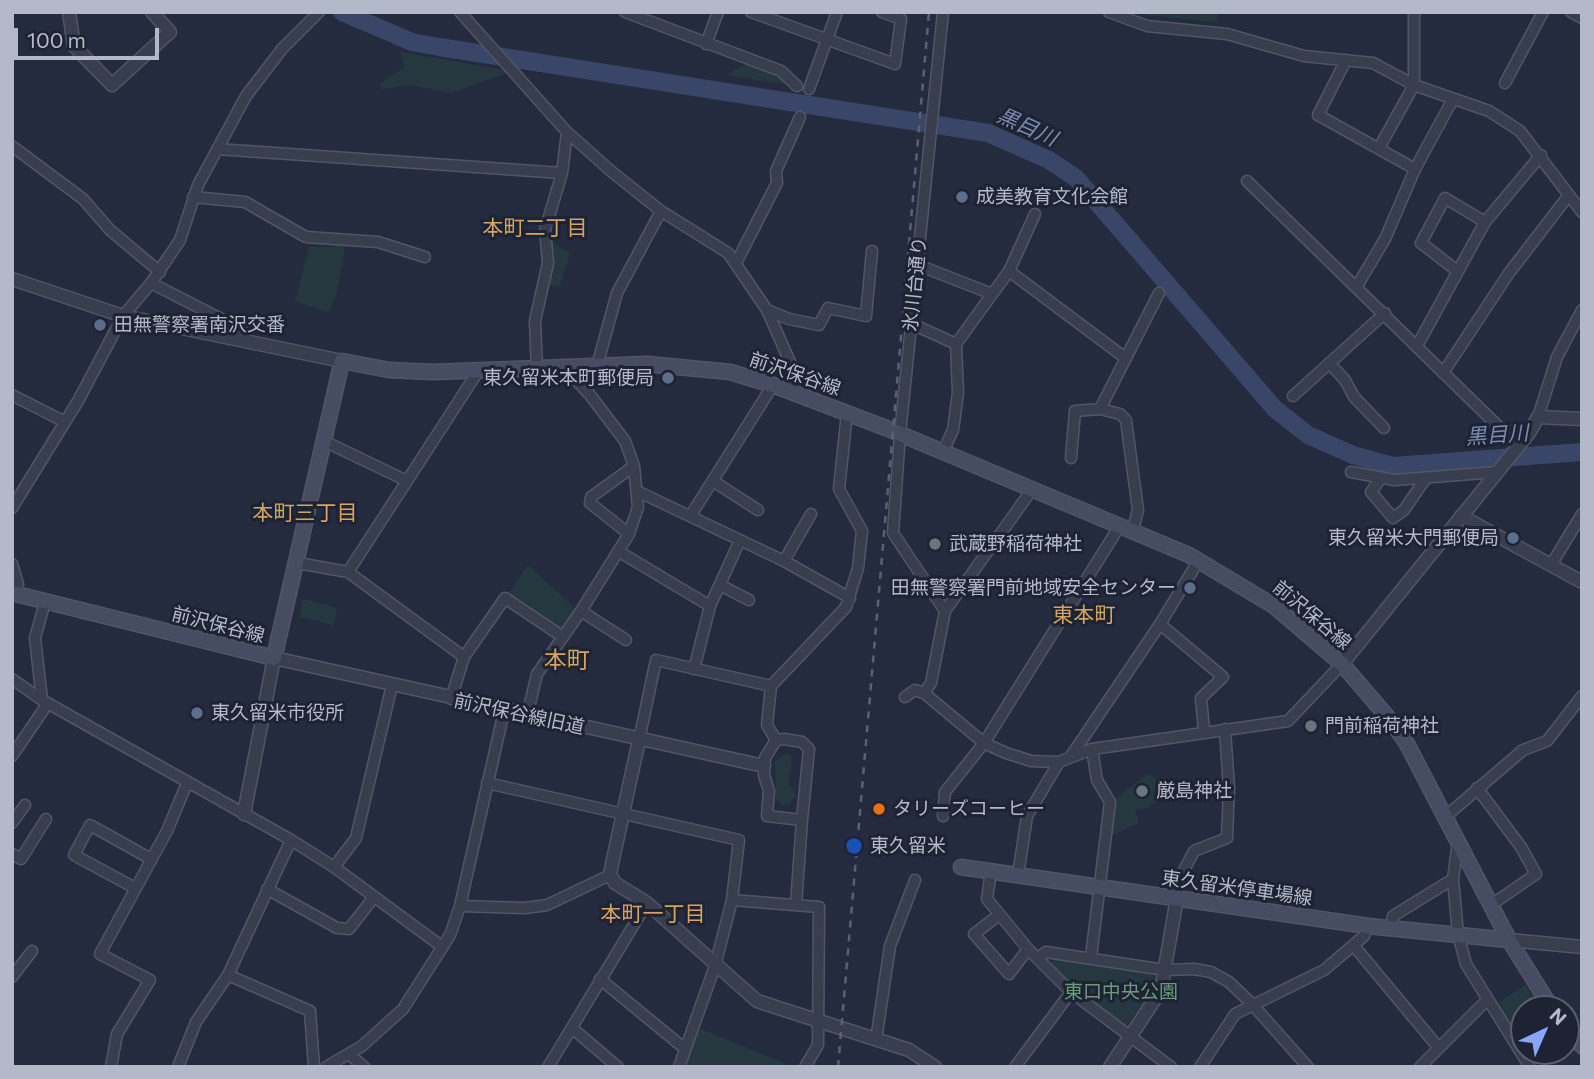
<!DOCTYPE html>
<meta charset="utf-8">
<style>
body{margin:0}
#map{position:relative;width:1594px;height:1079px;overflow:hidden;background:#242b3e;font-family:Commissioner,sans-serif}
canvas{display:block}
.frame{position:absolute;inset:0;border:14px solid #b4b9c9;pointer-events:none}
.north{position:absolute;left:1510px;top:995px;width:70px;height:70px;box-sizing:border-box;background:#1d2333;border:2px solid #595f6f;border-radius:50%;rotate:44deg;font-size:19px;font-weight:700;line-height:28px;text-align:center;color:#b4b9c9}
.north::after{content:'';display:block;margin:auto;width:24px;height:32px;background:#89a6f8;clip-path:polygon(50% 0,100% 100%,50% 72%,0 100%)}
.scale{position:absolute;left:14px;top:28px;width:145px;height:32px;box-sizing:border-box;border:4px solid #b4b9c9;border-top:0;padding-left:9px;font-size:21px;line-height:24px;white-space:nowrap;color:#b4b9c9;-webkit-text-stroke:5px #1d2333;paint-order:stroke}
</style>
<div id="map">
<canvas width="1594" height="1079"></canvas>
<div class="frame"></div>
<div class="north">N</div>
<div class="scale">100 m</div>
</div>
<script>
const ctx = document.querySelector('canvas').getContext('2d');
ctx.lineJoin = 'round';
function fill(path, color) {
  ctx.fillStyle = color;
  ctx.fill(path, 'evenodd');
}
function poly(rows) {
  const path = new Path2D();
  for (const r of rows) {
    path.moveTo(r[0], r[1]);
    for (let i = 2; i < r.length; i += 2) path.lineTo(r[i], r[i + 1]);
  }
  return path;
}
function trace(path, color, width, dash) {
  ctx.strokeStyle = color;
  ctx.lineWidth = width;
  ctx.lineCap = dash ? 'butt' : 'round';
  ctx.setLineDash(dash || []);
  ctx.stroke(path);
}
function drawText(font, color, halo, rows, align = 'center') {
  ctx.font = font + ' Commissioner,"Noto Sans JP",sans-serif';
  ctx.lineWidth = 6;
  ctx.setLineDash([]);
  ctx.textBaseline = 'middle';
  ctx.strokeStyle = halo;
  ctx.fillStyle = color;
  for (const [text, x, y, turn = 0] of rows) {
    ctx.save();
    ctx.translate(x, y);
    ctx.rotate((+turn || 0) * Math.PI / 180);
    ctx.textAlign = isNaN(turn) ? turn : align;
    if (halo) ctx.strokeText(text, 0, 0);
    ctx.fillText(text, 0, 0);
    ctx.restore();
  }
}
const green = poly([
 [1117,12,1220,12,1215,22],
 [401,52,481,66,512,71,451,93,411,85,382,89,379,84,404,68],
 [751,60,797,86,727,75],
 [548,240,570,253,559,288,546,283],
 [345,246,338,289,329,313,295,301,309,247],
 [528,565,578,611,562,636,507,596],
 [303,599,337,608,333,625,300,617],
 [787,753,792,757,789,784,796,794,790,804,782,805,776,799,775,762],
 [1149,773,1166,786,1169,794,1147,808,1135,810,1139,822,1111,836,1111,802],
 [1055,958,1140,970,1155,977,1142,1005,1127,1025,1072,988,1050,965],
 [1525,985,1542,1009,1524,1009,1522,1045,1497,1004],
 [696,1027,794,1067,682,1067]
]);
const river = poly([
 [342,12,412,42,439,47,988,133,1049,160,1076,178,1275,409,1308,435,1353,455,1393,466,1582,452]
]);
const minor = poly([
 [460,12,567,132,612,172,661,211,728,253,767,310,794,371,793,392],
 [625,12,781,71,797,86],
 [751,12,895,64,901,19,882,12],
 [943,12,900,434,893,533,945,611],
 [1109,12,1147,26,1227,34,1304,56,1373,63,1414,85,1489,111,1520,131,1582,212],
 [1571,12,1582,18],
 [706,44,718,12],
 [1346,60,1318,115,1415,169],
 [1505,83,1543,12],
 [809,89,837,12],
 [12,146,83,199,110,230,160,272],
 [1379,148,1414,85,1414,12],
 [217,149,562,173],
 [1247,181,1502,430,1529,433],
 [193,197,245,202,306,237,378,242,425,257],
 [736,263,777,183,776,171,800,117],
 [918,265,992,294],
 [1456,270,1421,243,1445,198,1485,222],
 [1009,271,1124,357],
 [151,283,243,330,240,340],
 [1357,286,1385,239,1415,169,1453,99],
 [767,310,789,319,819,325,828,308,866,316,872,251],
 [910,323,956,344],
 [1417,346,1485,222,1541,155],
 [1329,363,1345,380,1354,397,1384,428],
 [597,366,617,293,661,211],
 [537,370,535,321,548,263,545,230,562,173,567,132],
 [1443,373,1509,273,1569,195],
 [12,395,65,422],
 [1293,396,1385,313],
 [1100,409,1159,293],
 [1538,417,1557,357,1582,310],
 [326,442,405,480],
 [943,452,953,430,958,393,956,344,1009,271,1035,214],
 [1071,458,1075,411,1100,409,1120,414,1126,420,1138,510,1132,533],
 [1351,472,1394,480,1497,472],
 [1381,478,1371,492,1393,518,1404,510,1426,478],
 [713,481,758,510],
 [639,492,784,561,850,598],
 [12,508,78,401,123,316,151,283,180,240,198,185,246,96,282,49,319,12],
 [691,515,773,385],
 [629,534,590,503,591,497,634,466],
 [618,551,710,606],
 [784,561,811,514],
 [298,563,348,572,464,657],
 [12,564,18,584,16,593],
 [1551,565,1582,514],
 [348,572,477,373],
 [720,585,749,600],
 [581,611,626,640],
 [1160,624,1223,677,1201,698,1204,731],
 [694,669,710,606,740,540],
 [12,679,42,700,291,840,334,867,441,946],
 [924,693,931,683,945,611,1031,491],
 [905,697,915,690,924,693,984,743,1006,753,1031,761,1059,762,1092,749,1288,721,1342,664],
 [451,699,464,657,505,598,563,637],
 [42,700,35,638,45,602],
 [527,716,537,674,581,611,629,534,638,507,634,466,625,441,590,395,564,367],
 [784,739,802,742,809,749,802,820,767,816,769,791,764,775,765,758,776,740,784,739],
 [639,740,656,660,771,686],
 [776,740,767,725,771,686,846,607,858,568,862,531,839,489,847,413],
 [12,756,48,703],
 [1071,756,1160,624,1199,560],
 [487,783,739,840,732,900,715,966,679,1067],
 [1477,788,1521,847,1536,874,1491,905],
 [943,816,945,792,984,743,1119,527],
 [1445,817,1523,750,1547,741,1582,696],
 [12,823,25,805],
 [1458,841,1453,879,1458,934,1466,964,1530,1067],
 [12,854,21,859,46,819],
 [334,867,356,838,392,685],
 [991,871,987,899,1028,949,1071,992,1171,1067],
 [1018,875,1027,816,1059,762],
 [135,888,74,855,90,825,151,859],
 [267,889,337,928,349,929,374,897],
 [1170,897,1194,851,1227,838,1229,788,1225,729],
 [732,900,819,907,818,1045,805,1067],
 [796,905,802,820],
 [460,906,525,908,547,905,610,875],
 [999,915,974,934,1009,974,1028,949],
 [1391,929,1393,916,1453,879],
 [1354,946,1438,1047],
 [1091,957,1110,802,1097,780,1092,749],
 [1038,958,1046,952,1165,970,1194,969,1211,972,1229,982,1252,1004,1308,1067],
 [228,975,310,1011,314,1067],
 [12,977,32,951],
 [600,979,684,1048],
 [572,1028,618,1067],
 [876,1040,890,946,915,880],
 [350,1055,364,1067],
 [111,1067,117,1034,150,980,100,954,167,831,187,783],
 [178,1067,196,1022,228,975,291,840],
 [326,1067,362,1046,403,1009,450,935,460,906,504,711],
 [548,1067,647,903],
 [1015,1067,1071,992],
 [1200,1067,1235,1014,1324,970,1364,936,1368,926],
 [1420,1067,1488,999]
]);
const tertiary = poly([
 [69,12,74,46,112,85,170,32,152,12],
 [12,279,123,316,342,361],
 [1461,516,1582,582],
 [1342,664,1529,433,1538,417,1582,419],
 [639,740,612,864,610,875,615,883,647,903,757,1001,909,1050,935,1067],
 [244,814,274,658,764,766],
 [1509,940,1582,947],
 [1110,1067,1161,990,1177,898]
]);
const secondary = poly([
 [12,593,274,658,342,361,389,370,433,372,647,364,730,372,773,385,886,428,1189,555,1274,606,1342,664,1391,721,1407,744,1509,940,1552,1009],
 [961,867,1368,926,1509,940],
 [1566,1028,1582,1046]
]);
const rail = poly([
 [838,1067,929,12]
]);
const markers = [
 [962,197,7,"#5c6f8a"],
 [100,325,7,"#5c6f8a"],
 [668,378,7,"#5c6f8a"],
 [1513,538,7,"#5c6f8a"],
 [935,544,7,"#6b7280"],
 [1190,588,7,"#5c6f8a"],
 [197,713,7,"#5c6f8a"],
 [1311,726,7,"#6b7280"],
 [1142,791,7,"#6b7280"],
 [879,809,7,"#e8710a"],
 [854,846,9,"#1a4fb4"]
];
const poiNames = [
 ["成美教育文化会館",976,197],
 ["田無警察署南沢交番",114,325],
 ["東久留米本町郵便局",654,378,"right"],
 ["東久留米大門郵便局",1499,538,"right"],
 ["武蔵野稲荷神社",949,544],
 ["田無警察署門前地域安全センター",1176,588,"right"],
 ["東久留米市役所",211,713],
 ["門前稲荷神社",1325,726],
 ["厳島神社",1156,791],
 ["タリーズコーヒー",893,809],
 ["東久留米",870,846]
];
const streetNames = [
 ["氷川台通り",915,284,-84],
 ["前沢保谷線",795,374,19],
 ["前沢保谷線",1312,615,40],
 ["前沢保谷線",218,625,14],
 ["前沢保谷線旧道",519,714,12],
 ["東久留米停車場線",1237,888,8]
];
const parkNames = [
 ["東口中央公園",1121,992]
];
const waterNames = [
 ["黒目川",1027,127,24],
 ["黒目川",1497,435,-4]
];
const neighbourhoodNames = [
 ["本町二丁目",535,228],
 ["本町三丁目",305,513],
 ["東本町",1084,615],
 ["本町一丁目",653,914]
];
const quarterNames = [
 ["本町",567,660]
];
fill(green, '#26383f');
trace(river, '#394667', 18);
trace(minor, '#505666', 13);
trace(tertiary, '#505666', 15);
trace(secondary, '#505666', 17);
trace(minor, '#383e4e', 10);
trace(tertiary, '#383e4e', 12);
trace(secondary, '#464c61', 14);
trace(rail, '#5a6175', 2.5, [7, 7]);
for (const [x, y, r, color] of markers) {
  const dot = new Path2D();
  dot.arc(x, y, r, 0, 2 * Math.PI);
  ctx.fillStyle = color;
  ctx.fill(dot);
  trace(dot, '#1d2333', 2.5);
}
drawText('19px', '#b4b9c9', '#1d2333', poiNames, 'left');
drawText('19px', '#b4b9c9', '#1d2333', streetNames);
drawText('19px', '#6b9a7b', '#1d2333', parkNames);
drawText('italic 21px', '#7c8bb1', '#1d2333', waterNames);
drawText('21px', '#d5a363', '#1d2333', neighbourhoodNames);
drawText('23px', '#d5a363', '#1d2333', quarterNames);
</script>
